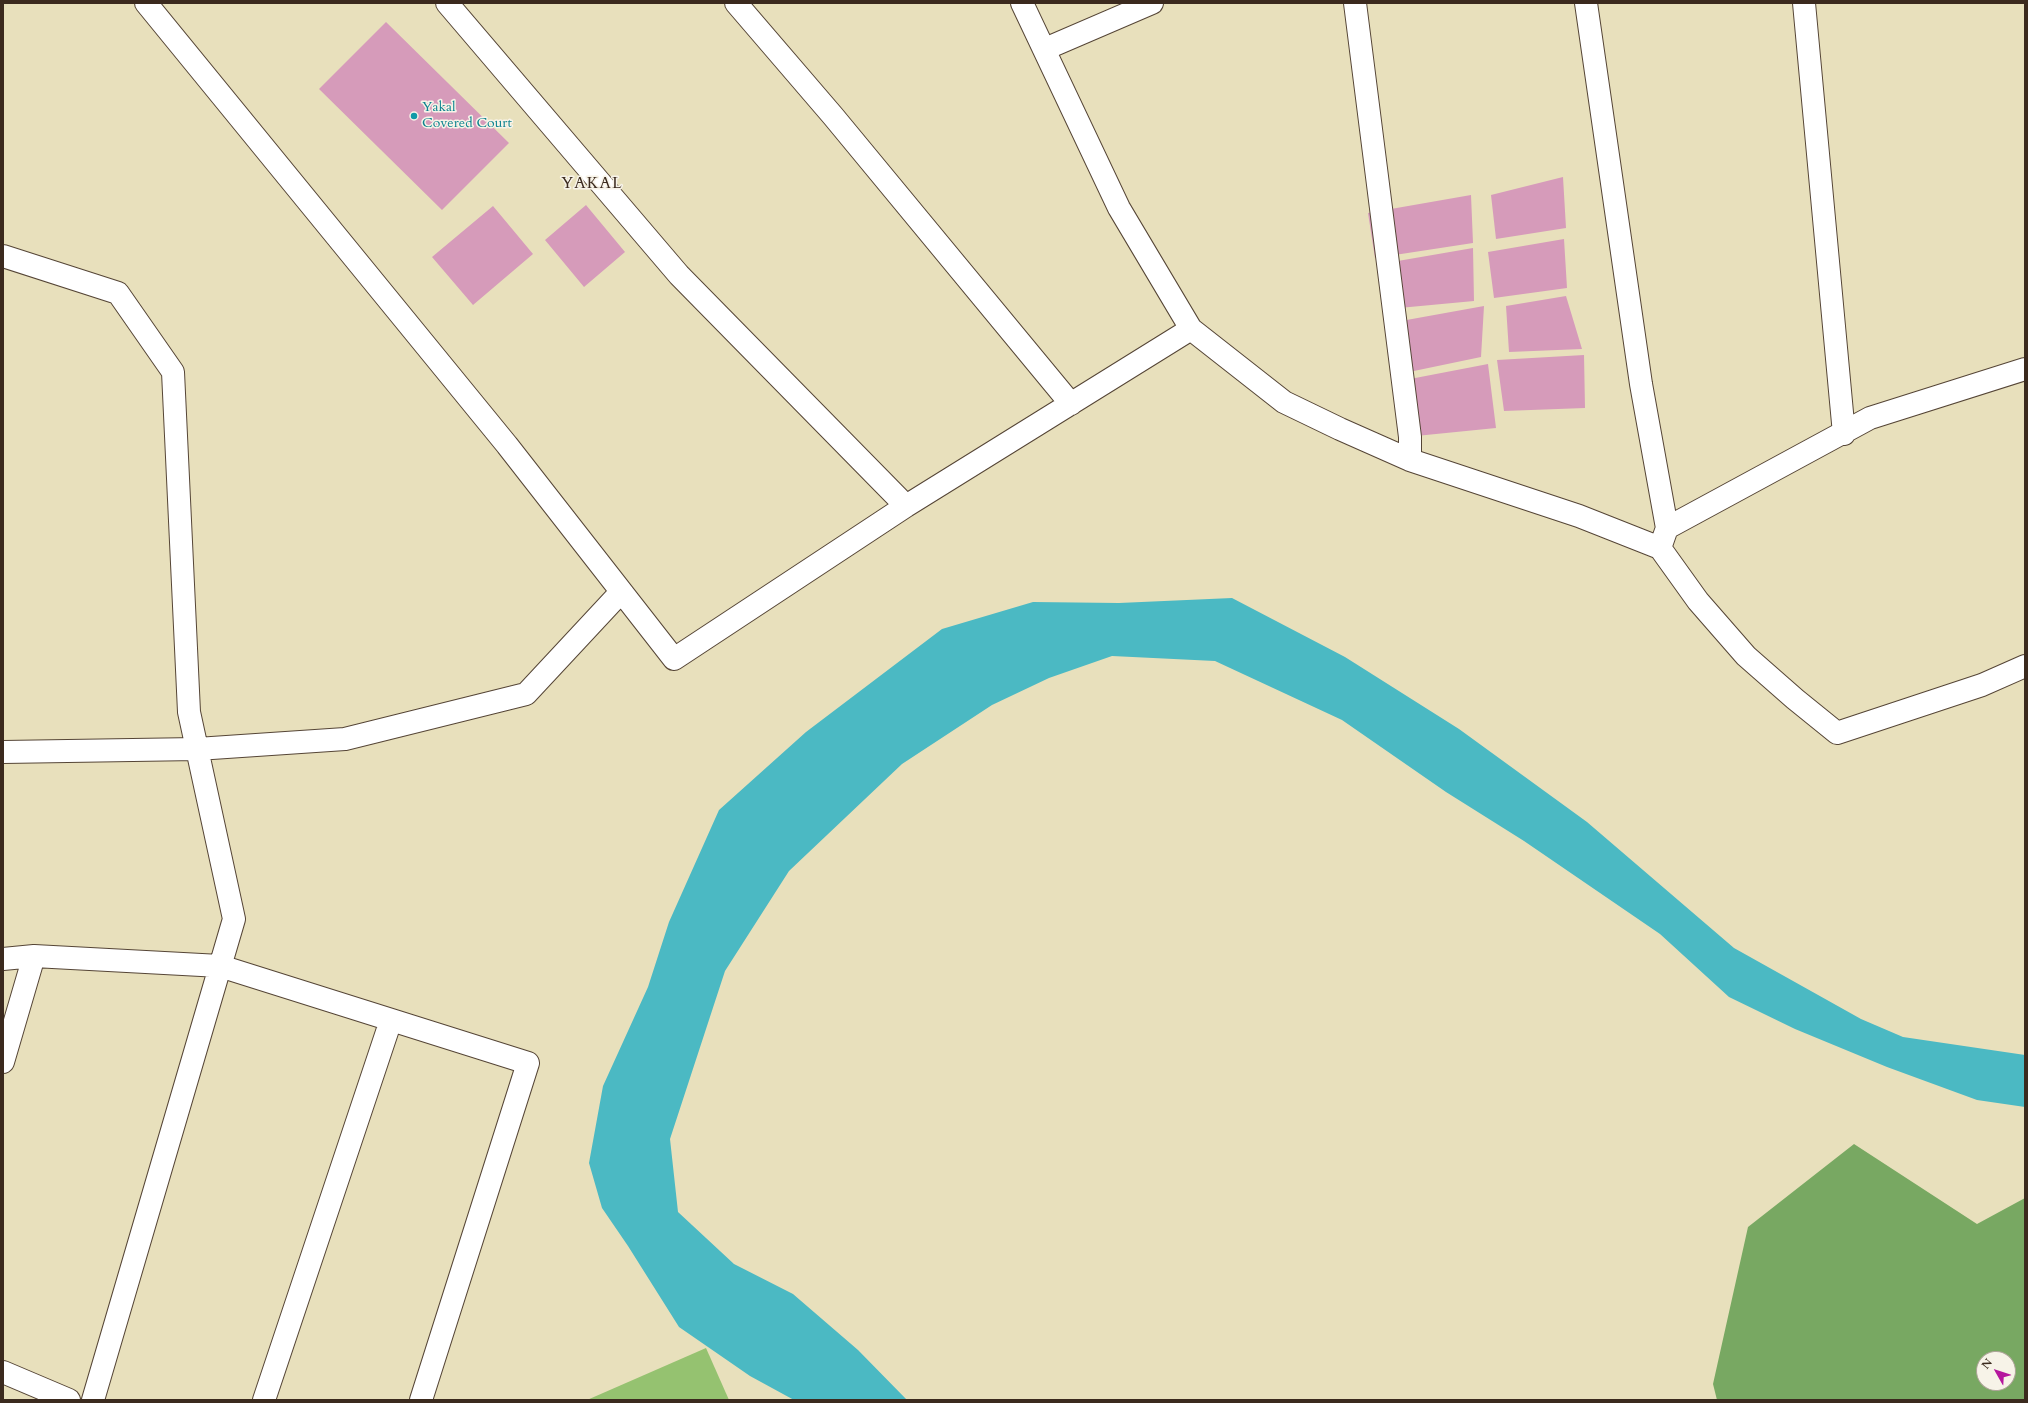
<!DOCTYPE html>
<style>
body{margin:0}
#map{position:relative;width:2028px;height:1403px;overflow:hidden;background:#e8e0bc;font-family:Cardo,serif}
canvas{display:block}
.frame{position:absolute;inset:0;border:4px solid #3b2a1e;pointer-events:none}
.north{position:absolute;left:1976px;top:1351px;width:40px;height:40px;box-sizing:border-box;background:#f7f3e8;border:1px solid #aca397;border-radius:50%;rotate:309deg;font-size:11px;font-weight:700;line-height:16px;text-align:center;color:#3b2a1e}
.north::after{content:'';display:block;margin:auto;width:14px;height:18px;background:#b5179e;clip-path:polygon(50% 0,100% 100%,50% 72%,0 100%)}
</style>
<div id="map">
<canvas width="2028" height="1403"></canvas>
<div class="frame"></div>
<div class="north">N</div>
</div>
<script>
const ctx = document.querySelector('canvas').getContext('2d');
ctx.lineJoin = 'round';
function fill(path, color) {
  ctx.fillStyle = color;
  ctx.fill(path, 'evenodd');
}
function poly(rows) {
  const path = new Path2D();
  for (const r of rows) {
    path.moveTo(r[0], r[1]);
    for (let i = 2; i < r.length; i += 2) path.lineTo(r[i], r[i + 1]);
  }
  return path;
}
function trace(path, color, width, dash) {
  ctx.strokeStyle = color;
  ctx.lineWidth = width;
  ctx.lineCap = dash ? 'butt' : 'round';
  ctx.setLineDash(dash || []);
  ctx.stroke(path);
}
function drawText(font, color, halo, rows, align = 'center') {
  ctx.font = font + ' Cardo,serif';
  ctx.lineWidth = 3;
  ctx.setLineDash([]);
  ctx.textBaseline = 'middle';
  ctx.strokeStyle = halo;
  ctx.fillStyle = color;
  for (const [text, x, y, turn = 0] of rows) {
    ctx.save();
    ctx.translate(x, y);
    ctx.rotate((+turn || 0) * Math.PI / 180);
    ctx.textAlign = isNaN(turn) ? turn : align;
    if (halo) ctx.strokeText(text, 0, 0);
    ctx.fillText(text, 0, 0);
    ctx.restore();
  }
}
const green = poly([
 [706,1348,729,1400,587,1400]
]);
const forest = poly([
 [1854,1144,1977,1224,2025,1198,2025,1400,1717,1400,1713,1384,1748,1227],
 [1984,1359,2008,1359,2008,1383,1984,1383]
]);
const water = poly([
 [1232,598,1345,657,1459,729,1587,822,1734,948,1861,1019,1903,1037,2025,1055,2025,1107,1977,1100,1887,1067,1795,1029,1729,997,1660,934,1524,841,1446,792,1342,720,1215,661,1112,656,1049,678,992,705,902,764,789,871,725,971,670,1139,678,1212,734,1264,793,1294,858,1350,907,1400,794,1400,750,1376,679,1327,628,1246,602,1208,589,1163,603,1086,648,987,669,922,719,810,806,732,942,629,1033,602,1119,603]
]);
const building = poly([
 [386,22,509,143,442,210,319,89],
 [1563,177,1566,228,1496,239,1491,195],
 [1471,195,1473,243,1375,258,1368,213],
 [586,205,625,252,584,287,545,240],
 [493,206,533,254,473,305,432,257],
 [1564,239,1567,288,1494,298,1488,252],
 [1473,248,1474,301,1399,308,1392,262],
 [1566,296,1582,349,1509,352,1506,306],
 [1484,306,1481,357,1409,372,1401,321],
 [1584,355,1585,408,1504,411,1497,360],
 [1488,364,1496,428,1416,436,1410,379]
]);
const street = poly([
 [146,3,507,445,674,659,906,506,1191,329],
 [447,3,679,275,906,506],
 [736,3,833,116,1071,404],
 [1022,3,1119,208,1191,329,1284,402,1340,429,1410,460,1579,516,1660,548,1698,601,1746,656,1795,699,1837,733,1982,685,2025,666],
 [1355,3,1410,437,1410,460],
 [1586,3,1641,384,1667,528,1660,548],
 [1804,3,1844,434],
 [1045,49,1152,3],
 [3,256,118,293,173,372,189,712,234,919,93,1400],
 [1667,528,1870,418,2025,369],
 [3,752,197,749,345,739,526,694,621,592],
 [3,959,34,956,220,966,528,1063,421,1400],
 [3,1062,34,956],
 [3,1372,69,1400],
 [264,1400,391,1020]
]);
const markers = [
 [414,116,4,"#0f9aa8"]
];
const cultureNames = [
 ["Yakal",422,108],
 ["Covered Court",422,124]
];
const quarterNames = [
 ["YAKAL",592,184]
];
fill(green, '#95c270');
fill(forest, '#78a862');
fill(water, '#4bb9c3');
fill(building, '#d69bba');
trace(street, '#554536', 24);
trace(street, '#fff', 22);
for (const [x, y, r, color] of markers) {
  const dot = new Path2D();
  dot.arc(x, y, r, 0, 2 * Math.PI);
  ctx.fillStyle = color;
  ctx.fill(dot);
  trace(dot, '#f7f3e8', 1.5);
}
drawText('14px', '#0d838f', '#f7f3e8', cultureNames, 'left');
ctx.letterSpacing = '1px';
drawText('16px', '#3b2a1e', '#f7f3e8', quarterNames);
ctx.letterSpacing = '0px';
</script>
